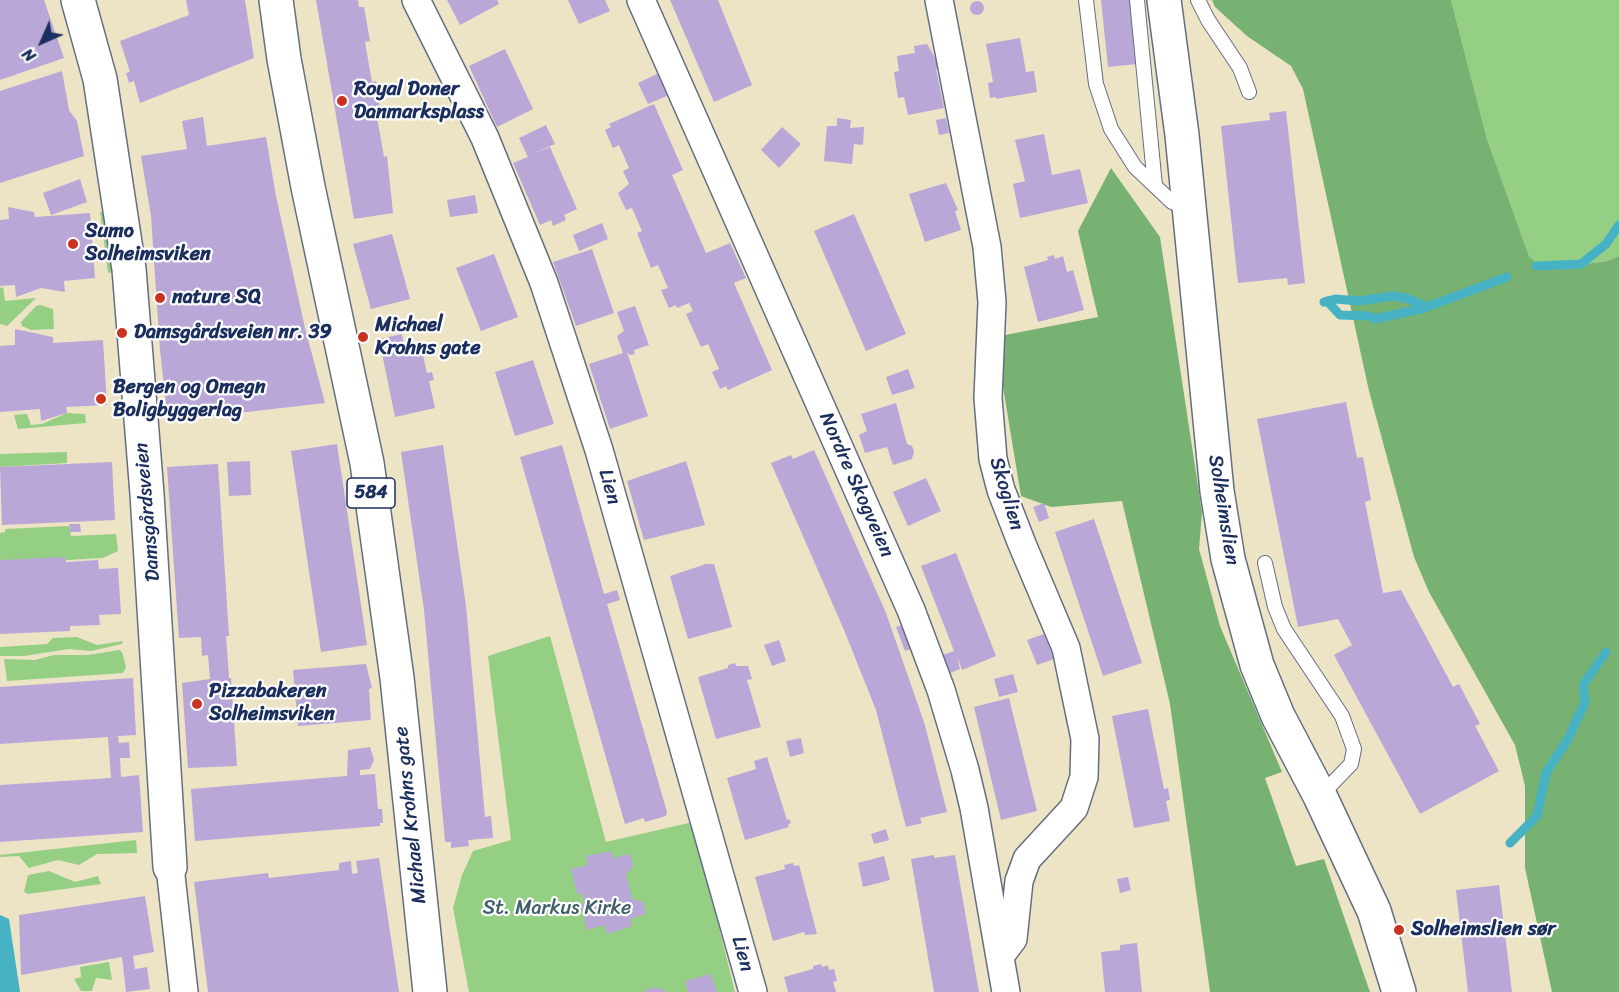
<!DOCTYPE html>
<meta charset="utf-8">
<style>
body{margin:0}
#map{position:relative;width:1619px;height:992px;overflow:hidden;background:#ede4c6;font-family:Sriracha,sans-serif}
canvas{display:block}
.north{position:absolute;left:12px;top:12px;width:60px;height:60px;-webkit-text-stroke:4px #fff;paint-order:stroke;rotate:225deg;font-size:16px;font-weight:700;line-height:24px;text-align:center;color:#1b2f5e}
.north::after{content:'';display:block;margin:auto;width:21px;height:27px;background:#1b2f5e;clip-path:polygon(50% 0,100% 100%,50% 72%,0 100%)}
</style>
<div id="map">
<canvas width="1619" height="992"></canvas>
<div class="north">N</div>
</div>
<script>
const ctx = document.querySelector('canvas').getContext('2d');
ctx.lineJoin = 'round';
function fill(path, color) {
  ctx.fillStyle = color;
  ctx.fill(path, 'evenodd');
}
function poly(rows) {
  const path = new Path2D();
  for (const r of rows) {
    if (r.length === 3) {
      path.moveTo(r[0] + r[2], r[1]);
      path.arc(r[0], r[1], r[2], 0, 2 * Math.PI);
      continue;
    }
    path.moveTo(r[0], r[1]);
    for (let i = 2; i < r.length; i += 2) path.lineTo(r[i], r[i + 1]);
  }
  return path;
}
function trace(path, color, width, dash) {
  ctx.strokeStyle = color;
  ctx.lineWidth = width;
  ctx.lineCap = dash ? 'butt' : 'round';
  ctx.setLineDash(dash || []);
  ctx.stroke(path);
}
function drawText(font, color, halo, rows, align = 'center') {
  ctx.font = font + ' Sriracha,sans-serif';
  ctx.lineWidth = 4.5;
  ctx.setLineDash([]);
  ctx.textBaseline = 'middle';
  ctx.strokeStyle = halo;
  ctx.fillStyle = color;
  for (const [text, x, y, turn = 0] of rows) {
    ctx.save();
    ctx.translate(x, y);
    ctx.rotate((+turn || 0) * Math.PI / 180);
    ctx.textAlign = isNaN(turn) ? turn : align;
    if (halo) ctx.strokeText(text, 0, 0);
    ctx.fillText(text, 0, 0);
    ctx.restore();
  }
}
const green = poly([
 [1451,0,1619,0,1619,256,1607,261,1544,270,1529,256,1487,139],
 [108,211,116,272,108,273,100,212],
 [3,287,5,301,36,298,7,326,0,324,0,288],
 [40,305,53,309,54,329,31,330,22,326,21,322,36,306],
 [67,413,85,414,86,423,18,429,14,415,27,414,31,425,42,424],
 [67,452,67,463,0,467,0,454],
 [69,526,71,536,116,534,118,551,103,558,0,564,0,533,5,532,5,529],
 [550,636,606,842,693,822,735,992,469,992,453,908,462,875,473,851,511,840,488,656],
 [77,637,97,645,123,641,122,644,91,651,69,649,24,656,0,656,0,647,47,644,53,638],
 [119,650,122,652,126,667,123,673,7,681,4,659,35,660,54,655,88,655],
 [136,840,137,853,97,854,79,865,58,860,29,868,19,856,0,857,0,855],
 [49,871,75,882,98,876,101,884,28,894,24,892,28,875],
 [109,962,112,980,96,978,92,991,81,991,74,979,81,977,80,967]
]);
const forest = poly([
 [1212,0,1451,0,1487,139,1529,256,1544,270,1607,261,1619,256,1619,992,1552,992,1525,868,1525,786,1515,745,1429,592,1414,557,1369,391,1303,89,1291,66,1247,36,1215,7],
 [1111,168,1160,237,1202,512,1199,549,1220,626,1282,772,1265,778,1296,866,1324,859,1370,992,1210,992,1170,704,1122,501,1051,507,1021,496,1000,369,1000,336,1098,317,1078,231]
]);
const water = poly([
 [0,915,9,919,20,992,0,992]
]);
const stream = poly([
 [1536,266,1581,264,1606,244,1619,225],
 [1327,301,1340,315,1370,316,1375,319,1425,308],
 [1324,302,1335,299,1359,301,1393,296,1406,298,1427,307,1507,277],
 [1510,843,1537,816,1546,773,1568,739,1585,702,1583,685,1606,652]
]);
const building = poly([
 [0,0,44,0,64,58,0,80],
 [186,0,245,0,254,58,140,103,134,81,129,83,126,73,130,72,120,41,189,15],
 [316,0,358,0,359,7,364,7,370,41,365,42,372,82,376,81,381,116,377,117,384,157,387,156,393,213,354,219],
 [447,0,497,0,499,4,460,25],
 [568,0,605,0,610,11,579,24],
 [670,0,718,0,752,85,714,102],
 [1101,0,1130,0,1137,64,1108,67],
 [977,8,7],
 [1020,38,1026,72,1034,71,1037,92,996,99,996,97,990,98,988,83,993,82,986,44],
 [927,44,935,58,938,58,940,68,936,69,944,108,908,115,904,97,898,98,894,72,899,71,897,56,915,53,914,46],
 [505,49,533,109,497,127,469,66],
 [62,71,69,110,77,121,84,156,0,183,0,91],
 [659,73,669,95,648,104,638,83],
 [654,104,683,170,672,175,706,253,730,243,746,278,734,283,772,370,728,390,726,386,720,389,712,372,719,369,708,344,701,347,686,314,693,311,689,303,677,308,676,305,669,308,661,290,668,288,658,265,651,268,637,233,642,231,632,208,626,210,618,193,629,184,623,171,629,168,619,145,613,148,605,130,611,127,609,124],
 [1286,111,1305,283,1288,285,1287,278,1238,283,1221,126,1270,120,1269,113],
 [203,117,207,146,266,137,276,196,305,328,325,403,168,421,160,350,151,216,141,156,187,149,182,121],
 [837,118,851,120,850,128,864,127,863,145,854,144,852,164,824,161,827,126,837,126],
 [946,118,949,133,939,135,936,120],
 [546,125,555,144,532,154,550,147,577,209,564,215,566,220,553,226,551,220,540,225,513,163,528,157,519,138],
 [782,127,801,144,779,168,761,150],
 [1044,134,1052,175,1080,169,1088,203,1020,218,1013,184,1025,181,1015,140],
 [80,179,87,202,51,215,43,193],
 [946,183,958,210,955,211,961,230,925,242,909,194],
 [475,195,478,213,450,217,447,200],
 [8,207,34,212,35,217,90,213,95,278,64,281,65,292,41,288,16,297,15,285,0,286,0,220,9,219],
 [854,214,906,334,866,351,814,231],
 [602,223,608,239,579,251,573,235],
 [392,234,410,299,371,309,353,244],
 [592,249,614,313,576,326,553,262],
 [494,254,518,317,481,331,456,268],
 [1054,255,1055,259,1063,256,1067,272,1073,270,1084,310,1038,322,1024,267,1048,260,1047,257],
 [635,306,649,345,634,350,635,354,630,355,627,352,648,416,610,429,589,364,623,353,617,336,624,331,617,312],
 [15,329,53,337,53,343,103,340,107,405,66,407,67,413,41,421,40,409,0,412,0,346,15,345],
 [402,334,404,346,420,342,427,373,432,372,434,380,429,381,435,408,395,417,379,339],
 [533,360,554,424,515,436,495,372],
 [908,369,915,388,892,395,886,377],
 [1346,402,1357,458,1363,457,1371,500,1365,502,1383,593,1401,590,1453,687,1459,684,1480,724,1475,726,1499,771,1420,814,1334,655,1352,645,1338,619,1298,627,1257,419],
 [896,403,907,444,912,446,914,451,912,459,893,465,887,447,865,453,859,435,867,431,861,414],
 [337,444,367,645,321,652,291,451],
 [443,445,466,606,485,817,491,816,493,838,468,840,469,846,451,848,451,842,445,842,424,610,401,452],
 [562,445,604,594,617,590,620,600,607,604,667,812,666,816,645,822,644,818,625,824,520,457],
 [814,450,886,613,925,725,947,812,920,818,922,823,906,827,876,710,844,630,771,463,791,455,793,459],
 [250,461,251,495,229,496,227,462],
 [686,461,705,525,644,540,627,481],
 [112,462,115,520,2,525,0,467],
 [218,464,229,636,226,636,229,678,231,678,237,766,188,768,182,683,210,679,208,655,202,656,201,637,179,638,167,467],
 [926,478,941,511,908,526,893,492],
 [1044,503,1049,518,1039,522,1033,507],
 [1094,519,1142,663,1103,676,1055,532],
 [69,524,80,524,81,532,70,532],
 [956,553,996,656,962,670,957,656,960,669,950,673,943,655,954,651,921,566],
 [66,557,66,562,98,560,99,569,118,568,121,614,99,615,100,625,70,626,70,631,0,634,0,560],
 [706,564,714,564,732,627,688,639,670,576],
 [905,624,914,648,905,651,896,627],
 [1044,634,1054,659,1037,665,1027,640],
 [779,640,786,661,772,666,764,645],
 [735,663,736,666,748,666,752,679,747,680,761,727,716,739,698,677,728,668,728,665],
 [366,664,372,688,369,689,371,720,298,726,293,670],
 [1013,674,1018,692,999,697,994,679],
 [133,678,136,735,118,736,119,743,129,742,130,758,120,758,121,777,139,775,143,832,0,842,0,785,111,778,108,737,0,744,0,687],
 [1009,698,1037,811,1001,820,974,707],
 [1148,709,1164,789,1168,788,1170,800,1166,801,1170,821,1134,828,1112,716],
 [801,738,804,753,790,757,786,741],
 [370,747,374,760,370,769,360,770,360,775,375,774,378,809,382,809,383,823,380,823,380,826,195,841,191,789,347,776,348,750],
 [767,757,787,820,789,819,791,823,788,824,789,827,745,840,727,778,756,769,754,761],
 [886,829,889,840,874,844,871,834],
 [611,851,613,858,630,854,633,866,626,874,632,899,643,902,646,914,630,919,632,926,607,934,604,925,587,930,581,906,584,902,583,895,577,893,571,869,588,865,586,856],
 [934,855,934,858,955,855,979,992,934,992,911,859],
 [884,856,890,880,863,887,858,863],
 [379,858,399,992,208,992,194,882,268,873,269,878,339,870,339,863,351,861,352,874,358,873,356,861],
 [793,863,794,866,799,865,817,934,805,935,804,932,773,941,755,877,785,869,784,865],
 [1128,877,1131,890,1120,893,1117,879],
 [1499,885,1512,992,1468,992,1456,890],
 [145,896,154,952,133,956,135,969,147,967,150,989,126,992,122,957,21,975,19,915],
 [1137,943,1142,992,1105,992,1101,952,1120,950,1120,945],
 [821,964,822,967,828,965,829,970,834,969,837,981,833,982,836,992,788,992,784,977,813,969,813,966],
 [711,974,717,992,688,992,685,981],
 [652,988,659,988,668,992,642,992]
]);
const service = poly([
 [1086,0,1096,84,1111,129,1135,167,1155,186],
 [1137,0,1155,186,1172,202,1188,208],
 [1198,0,1208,20,1240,68,1249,92],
 [1265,563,1275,607,1284,629,1342,716,1354,749,1351,764,1320,796]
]);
const minor = poly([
 [416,0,485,138,544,283,599,450,753,992],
 [641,0,911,610,941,690,965,770,974,808,1006,992],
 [939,0,987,247,992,302,988,398,993,459,1001,490,1022,544,1066,648,1085,739,1084,777,1074,808,1027,859,1019,881,1013,939,1000,956],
 [170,867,184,992]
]);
const tertiary = poly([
 [78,0,100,79,129,269,147,494,170,867],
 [1164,0,1182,135,1217,491,1228,559,1257,665,1278,716,1320,796,1374,911,1399,992]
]);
const primary = poly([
 [276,0,284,59,308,187,367,463,397,678,430,992]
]);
const markers = [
 [342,101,6,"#c8321e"],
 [73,244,6,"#c8321e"],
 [160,298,6,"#c8321e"],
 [122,333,6,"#c8321e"],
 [363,337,6,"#c8321e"],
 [101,399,6,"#c8321e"],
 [197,704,6,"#c8321e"],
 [1399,930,6,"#c8321e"]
];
const shields = [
 [371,493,48]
];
const shieldNames = [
 ["584",371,493]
];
const poiNames = [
 ["Royal Doner",354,90],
 ["Danmarksplass",354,113],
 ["Sumo",85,232],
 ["Solheimsviken",85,255],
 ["nature SQ",172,298],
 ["Michael",375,326],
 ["Krohns gate",375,349],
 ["Damsgårdsveien nr. 39",134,333],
 ["Bergen og Omegn",113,388],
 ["Boligbyggerlag",113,411],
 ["Pizzabakeren",209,692],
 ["Solheimsviken",209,715],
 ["Solheimslien sør",1411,930]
];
const streetNames = [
 ["Nordre Skogveien",856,485,66],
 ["Lien",609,487,74],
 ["Skoglien",1006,494,73],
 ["Solheimslien",1223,510,81],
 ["Damsgårdsveien",148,512,-95],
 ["Michael Krohns gate",411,815,-96],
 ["Lien",742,954,74]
];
const parkNames = [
 ["St. Markus Kirke",557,909]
];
fill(green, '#95cf84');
fill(forest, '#78b272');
fill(water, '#46b2c3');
trace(stream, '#46b2c3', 9);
fill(building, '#b9a7d7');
trace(service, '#646e82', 16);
trace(minor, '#646e82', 30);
trace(tertiary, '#646e82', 36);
trace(primary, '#646e82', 36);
trace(service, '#fff', 14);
trace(minor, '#fff', 27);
trace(tertiary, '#fff', 33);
trace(primary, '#fff', 33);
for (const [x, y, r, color] of markers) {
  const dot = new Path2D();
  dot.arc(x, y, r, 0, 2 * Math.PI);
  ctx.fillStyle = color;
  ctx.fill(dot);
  trace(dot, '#fff', 2);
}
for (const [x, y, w] of shields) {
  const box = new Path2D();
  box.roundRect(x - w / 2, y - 15, w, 30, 4.5);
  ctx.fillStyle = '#fff';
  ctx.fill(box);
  trace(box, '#1b2f5e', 1.5);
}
drawText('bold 18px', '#1b2f5e', null, shieldNames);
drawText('bold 20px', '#1b2f5e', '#fff', poiNames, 'left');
drawText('20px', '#1b2f5e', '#fff', streetNames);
drawText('20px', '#405f69', '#fff', parkNames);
</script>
